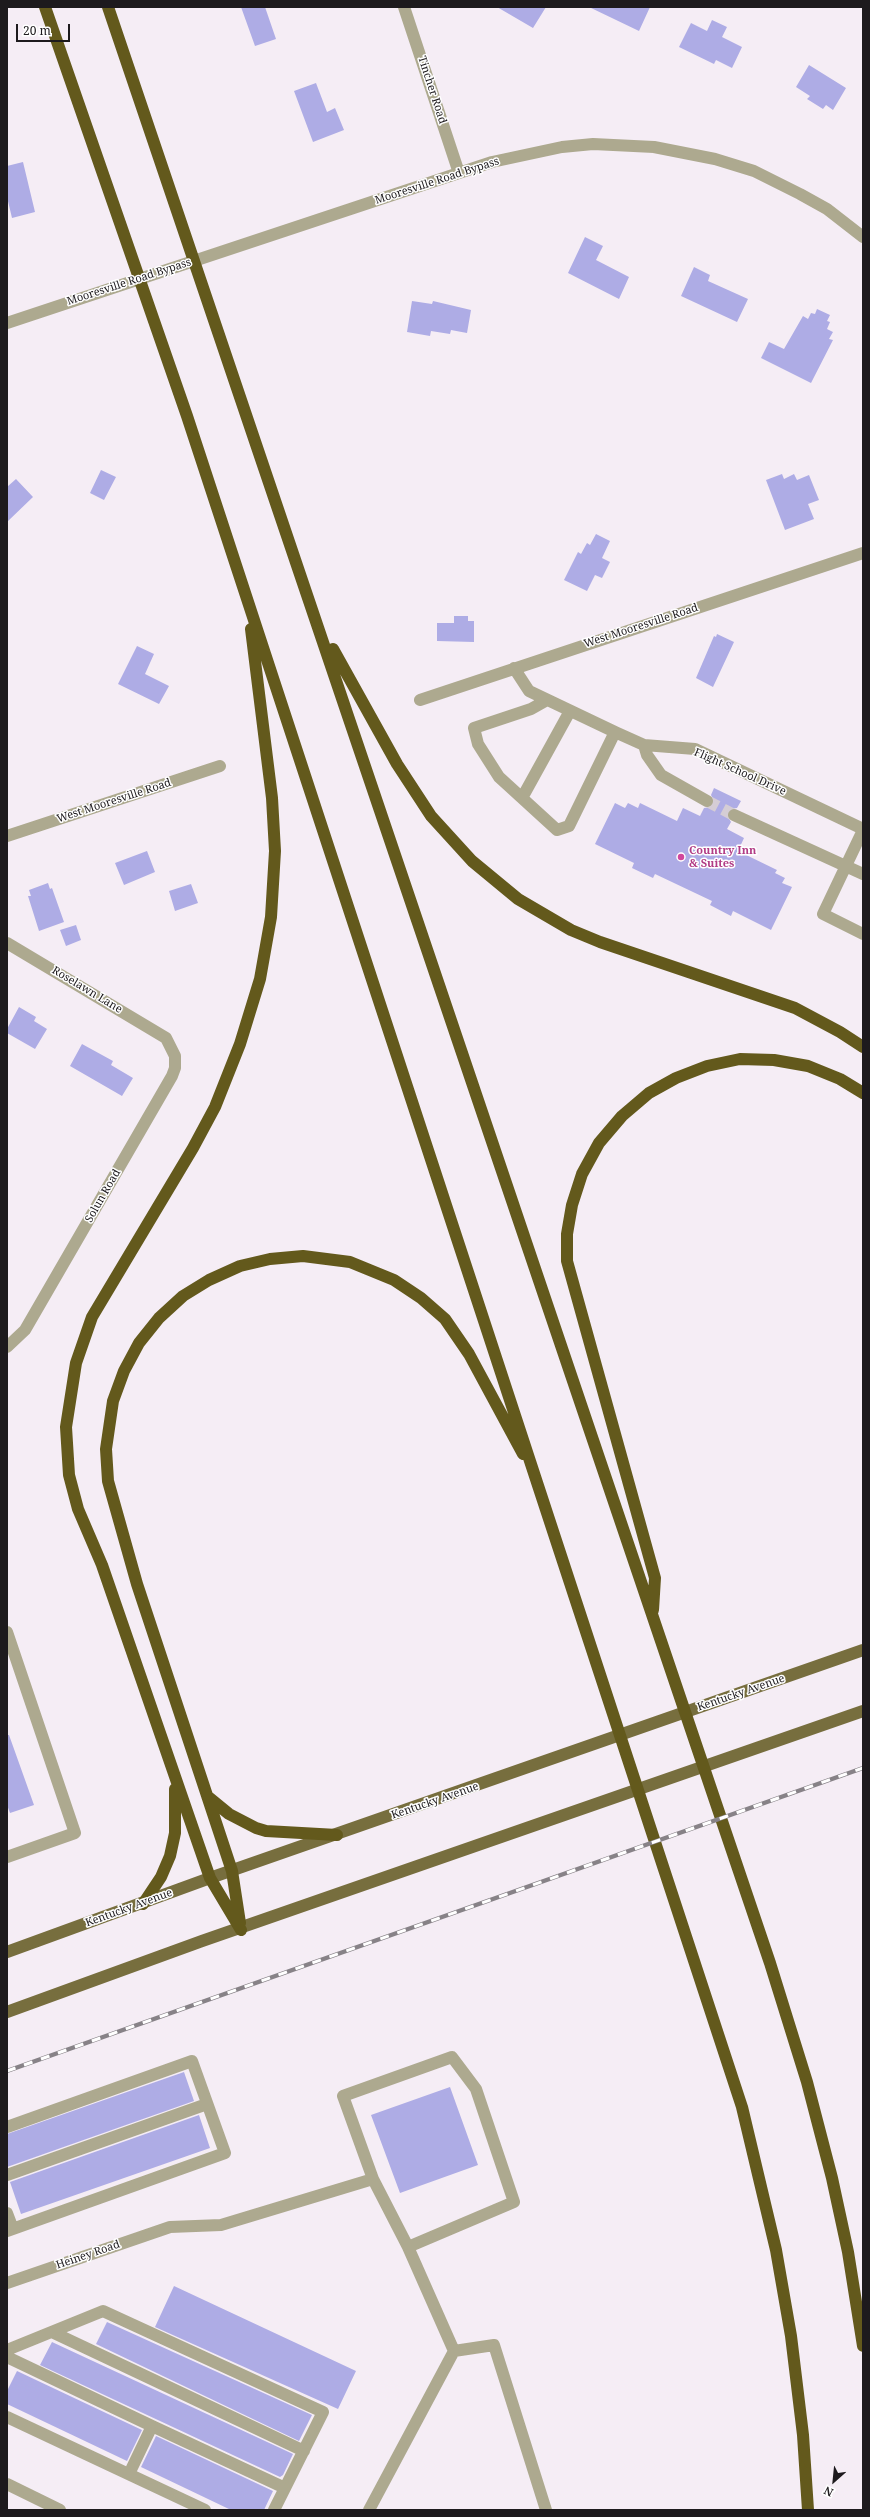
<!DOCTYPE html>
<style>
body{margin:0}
#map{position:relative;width:870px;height:2517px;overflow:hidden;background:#f5edf5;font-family:"Noto Serif",serif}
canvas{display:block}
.frame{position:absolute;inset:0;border:8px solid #1d1a1d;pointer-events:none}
.north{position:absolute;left:814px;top:2461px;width:40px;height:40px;-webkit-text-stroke:3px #fff;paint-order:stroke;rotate:207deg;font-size:11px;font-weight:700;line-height:16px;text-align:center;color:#1d1a1d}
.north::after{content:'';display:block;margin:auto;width:14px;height:18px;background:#1d1a1d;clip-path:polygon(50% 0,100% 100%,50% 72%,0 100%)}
.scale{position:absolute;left:16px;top:24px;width:54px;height:18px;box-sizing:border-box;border:2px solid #1d1a1d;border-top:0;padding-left:5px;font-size:12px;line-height:14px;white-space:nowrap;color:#1d1a1d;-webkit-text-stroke:3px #fff;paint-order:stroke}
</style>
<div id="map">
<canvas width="870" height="2517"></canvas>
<div class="frame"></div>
<div class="north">N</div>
<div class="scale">20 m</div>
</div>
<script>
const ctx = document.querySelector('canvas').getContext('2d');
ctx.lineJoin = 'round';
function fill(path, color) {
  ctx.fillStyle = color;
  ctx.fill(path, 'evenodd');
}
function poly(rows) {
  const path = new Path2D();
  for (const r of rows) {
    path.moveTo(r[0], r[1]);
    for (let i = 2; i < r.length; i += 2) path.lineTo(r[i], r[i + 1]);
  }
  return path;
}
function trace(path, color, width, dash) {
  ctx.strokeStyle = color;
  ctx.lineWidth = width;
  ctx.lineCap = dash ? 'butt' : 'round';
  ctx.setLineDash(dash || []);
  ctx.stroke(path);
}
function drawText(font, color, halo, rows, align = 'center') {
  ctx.font = font + ' "Noto Serif",serif';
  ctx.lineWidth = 3;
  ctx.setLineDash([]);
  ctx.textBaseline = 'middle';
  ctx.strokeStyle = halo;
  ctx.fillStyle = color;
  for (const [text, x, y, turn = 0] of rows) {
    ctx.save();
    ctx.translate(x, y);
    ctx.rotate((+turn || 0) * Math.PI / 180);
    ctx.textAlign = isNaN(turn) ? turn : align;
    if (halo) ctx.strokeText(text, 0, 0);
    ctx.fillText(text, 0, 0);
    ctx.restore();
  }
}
const building = poly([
 [241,7,265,7,276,39,255,46],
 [497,7,546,7,533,28],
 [589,7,650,7,639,31],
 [712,20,727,27,722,37,742,47,732,68,716,60,714,64,679,47,691,23,707,31],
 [809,65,846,88,833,110,826,105,823,109,807,99,810,96,796,87],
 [316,83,327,112,335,108,344,130,313,142,294,91],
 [23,162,35,212,12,218,7,197,7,166],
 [585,237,603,246,596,260,629,277,619,299,568,273],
 [694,267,710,275,708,281,748,299,737,322,681,296],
 [412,301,432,304,433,301,471,310,467,333,451,330,450,334,431,331,430,336,407,332],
 [817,309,830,315,827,321,830,322,827,329,833,332,829,339,833,340,811,383,761,358,769,342,784,349,803,316,808,319,811,313,815,314],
 [101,470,116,477,104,500,90,493],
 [782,474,784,479,794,474,797,480,809,475,819,500,808,504,814,519,785,530,766,480],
 [16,479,33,497,7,522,7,487],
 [596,534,610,541,602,558,610,562,602,578,595,575,587,591,564,580,578,552,581,554,587,543,590,545],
 [454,616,468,616,468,621,474,621,474,642,437,641,437,623,454,623],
 [717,634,734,642,713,687,696,678,714,636,716,637],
 [137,646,154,654,145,674,169,686,159,704,118,684],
 [714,788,741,801,737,808,730,809,727,815,731,822,727,829,744,838,738,851,777,870,775,873,785,878,782,883,792,887,771,930,733,911,731,916,710,905,712,901,655,874,653,878,632,868,634,863,595,844,615,803,625,808,628,803,638,808,640,803,677,821,683,808,700,816,704,808,711,807,714,801,711,795],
 [147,851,155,872,124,885,115,863],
 [48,883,50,889,52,888,64,922,39,931,28,896,31,896,29,890],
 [191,884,198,903,175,911,169,891],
 [76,925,81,940,66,946,60,930],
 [19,1007,36,1017,34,1021,47,1029,35,1049,7,1033,7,1029],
 [82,1044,113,1061,111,1065,133,1078,122,1096,70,1066],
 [7,1735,9,1735,34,1805,10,1813,7,1805],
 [184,2072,194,2101,7,2167,7,2134],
 [450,2087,478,2165,400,2193,371,2115],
 [199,2115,210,2148,21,2214,10,2182],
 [174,2286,356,2371,338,2409,155,2327],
 [107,2322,312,2415,299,2441,96,2344],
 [52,2342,293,2454,283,2475,280,2477,40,2365],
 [17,2371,142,2430,127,2461,7,2404,7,2391],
 [156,2436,273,2491,264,2510,231,2510,141,2467]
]);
const minorTunnel = poly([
 [707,801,734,815]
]);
const minor = poly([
 [404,7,459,173],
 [7,323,492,162,562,147,593,144,654,147,715,159,754,171,800,194,827,209,863,237],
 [514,668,529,691,615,732,644,745,695,749,863,829],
 [420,700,863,553],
 [547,700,531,709,474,728,478,744,499,777,557,830,569,826,615,732],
 [644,745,647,755,661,775,707,801],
 [522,798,570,711],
 [734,815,863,874],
 [863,830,823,914,863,934],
 [7,836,220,766],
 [7,943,166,1038,175,1056,175,1068,172,1076,25,1330,7,1347],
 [7,1632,75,1833,7,1857],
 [7,2127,192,2061,225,2153,7,2231],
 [7,2175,207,2104],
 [373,2179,408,2247,454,2351,494,2345,546,2510],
 [7,2213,13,2229],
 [7,2283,170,2227,221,2225,373,2179,343,2096,452,2057,476,2089,514,2202,408,2247],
 [52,2332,304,2451],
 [7,2350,103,2311,323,2412,274,2510],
 [7,2357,152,2426],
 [7,2417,205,2510],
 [129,2474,152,2426,285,2488],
 [7,2484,60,2510],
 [369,2510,454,2351]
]);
const major = poly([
 [7,1952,210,1878,863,1650],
 [7,2012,202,1941,863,1711]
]);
const highway = poly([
 [45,7,187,416,742,2107,776,2250,791,2336,803,2435,808,2510],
 [108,7,770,1963,807,2082,832,2178,848,2252,863,2346],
 [333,649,397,764,431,816,472,861,518,899,571,930,600,942,795,1008,840,1032,863,1047],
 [653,1610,655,1578,567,1261,567,1234,572,1205,582,1174,599,1143,622,1116,649,1093,676,1078,707,1066,740,1059,774,1060,808,1066,840,1079,863,1093],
 [207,1796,229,1814,256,1828,266,1831,337,1835],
 [143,1904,161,1877,170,1856,175,1833,175,1789],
 [240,1923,232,1871,137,1584,108,1481,106,1449,113,1401,124,1371,139,1343,159,1318,183,1296,209,1280,240,1266,270,1259,303,1256,350,1262,394,1280,421,1298,445,1319,469,1354,523,1454],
 [241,1930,210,1878,102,1565,78,1509,69,1475,66,1427,76,1363,92,1317,193,1148,215,1107,240,1044,260,979,271,917,275,851,272,798,251,629]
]);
const rail = poly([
 [7,2071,863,1768]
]);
const markers = [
 [681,857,4,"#d1479c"]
];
const streetNames = [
 ["Tincher Road",432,90,72],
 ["Mooresville Road Bypass",437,181,-18],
 ["Mooresville Road Bypass",129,282,-18],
 ["West Mooresville Road",641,626,-18],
 ["Flight School Drive",740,772,24],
 ["West Mooresville Road",114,801,-18],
 ["Roselawn Lane",87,990,31],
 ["Solun Road",103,1196,-60],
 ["Kentucky Avenue",741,1693,-19],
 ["Kentucky Avenue",435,1801,-19],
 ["Kentucky Avenue",129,1908,-20],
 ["Heiney Road",88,2255,-19]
];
const hotelNames = [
 ["Country Inn",689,851],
 ["& Suites",689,864]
];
fill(building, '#aeace5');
trace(minorTunnel, '#d5cdd5', 12, [12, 6]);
trace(minor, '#ada98f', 12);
trace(major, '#776e3e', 12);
trace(highway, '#63591c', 12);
trace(rail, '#878287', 4.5);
trace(rail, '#fff', 3, [9]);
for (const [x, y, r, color] of markers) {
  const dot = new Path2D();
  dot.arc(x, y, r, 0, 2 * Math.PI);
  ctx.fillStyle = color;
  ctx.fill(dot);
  trace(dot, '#fff', 1.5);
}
drawText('11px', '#1d1a1d', '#fff', streetNames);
drawText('bold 11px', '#b23c85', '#fff', hotelNames, 'left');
</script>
